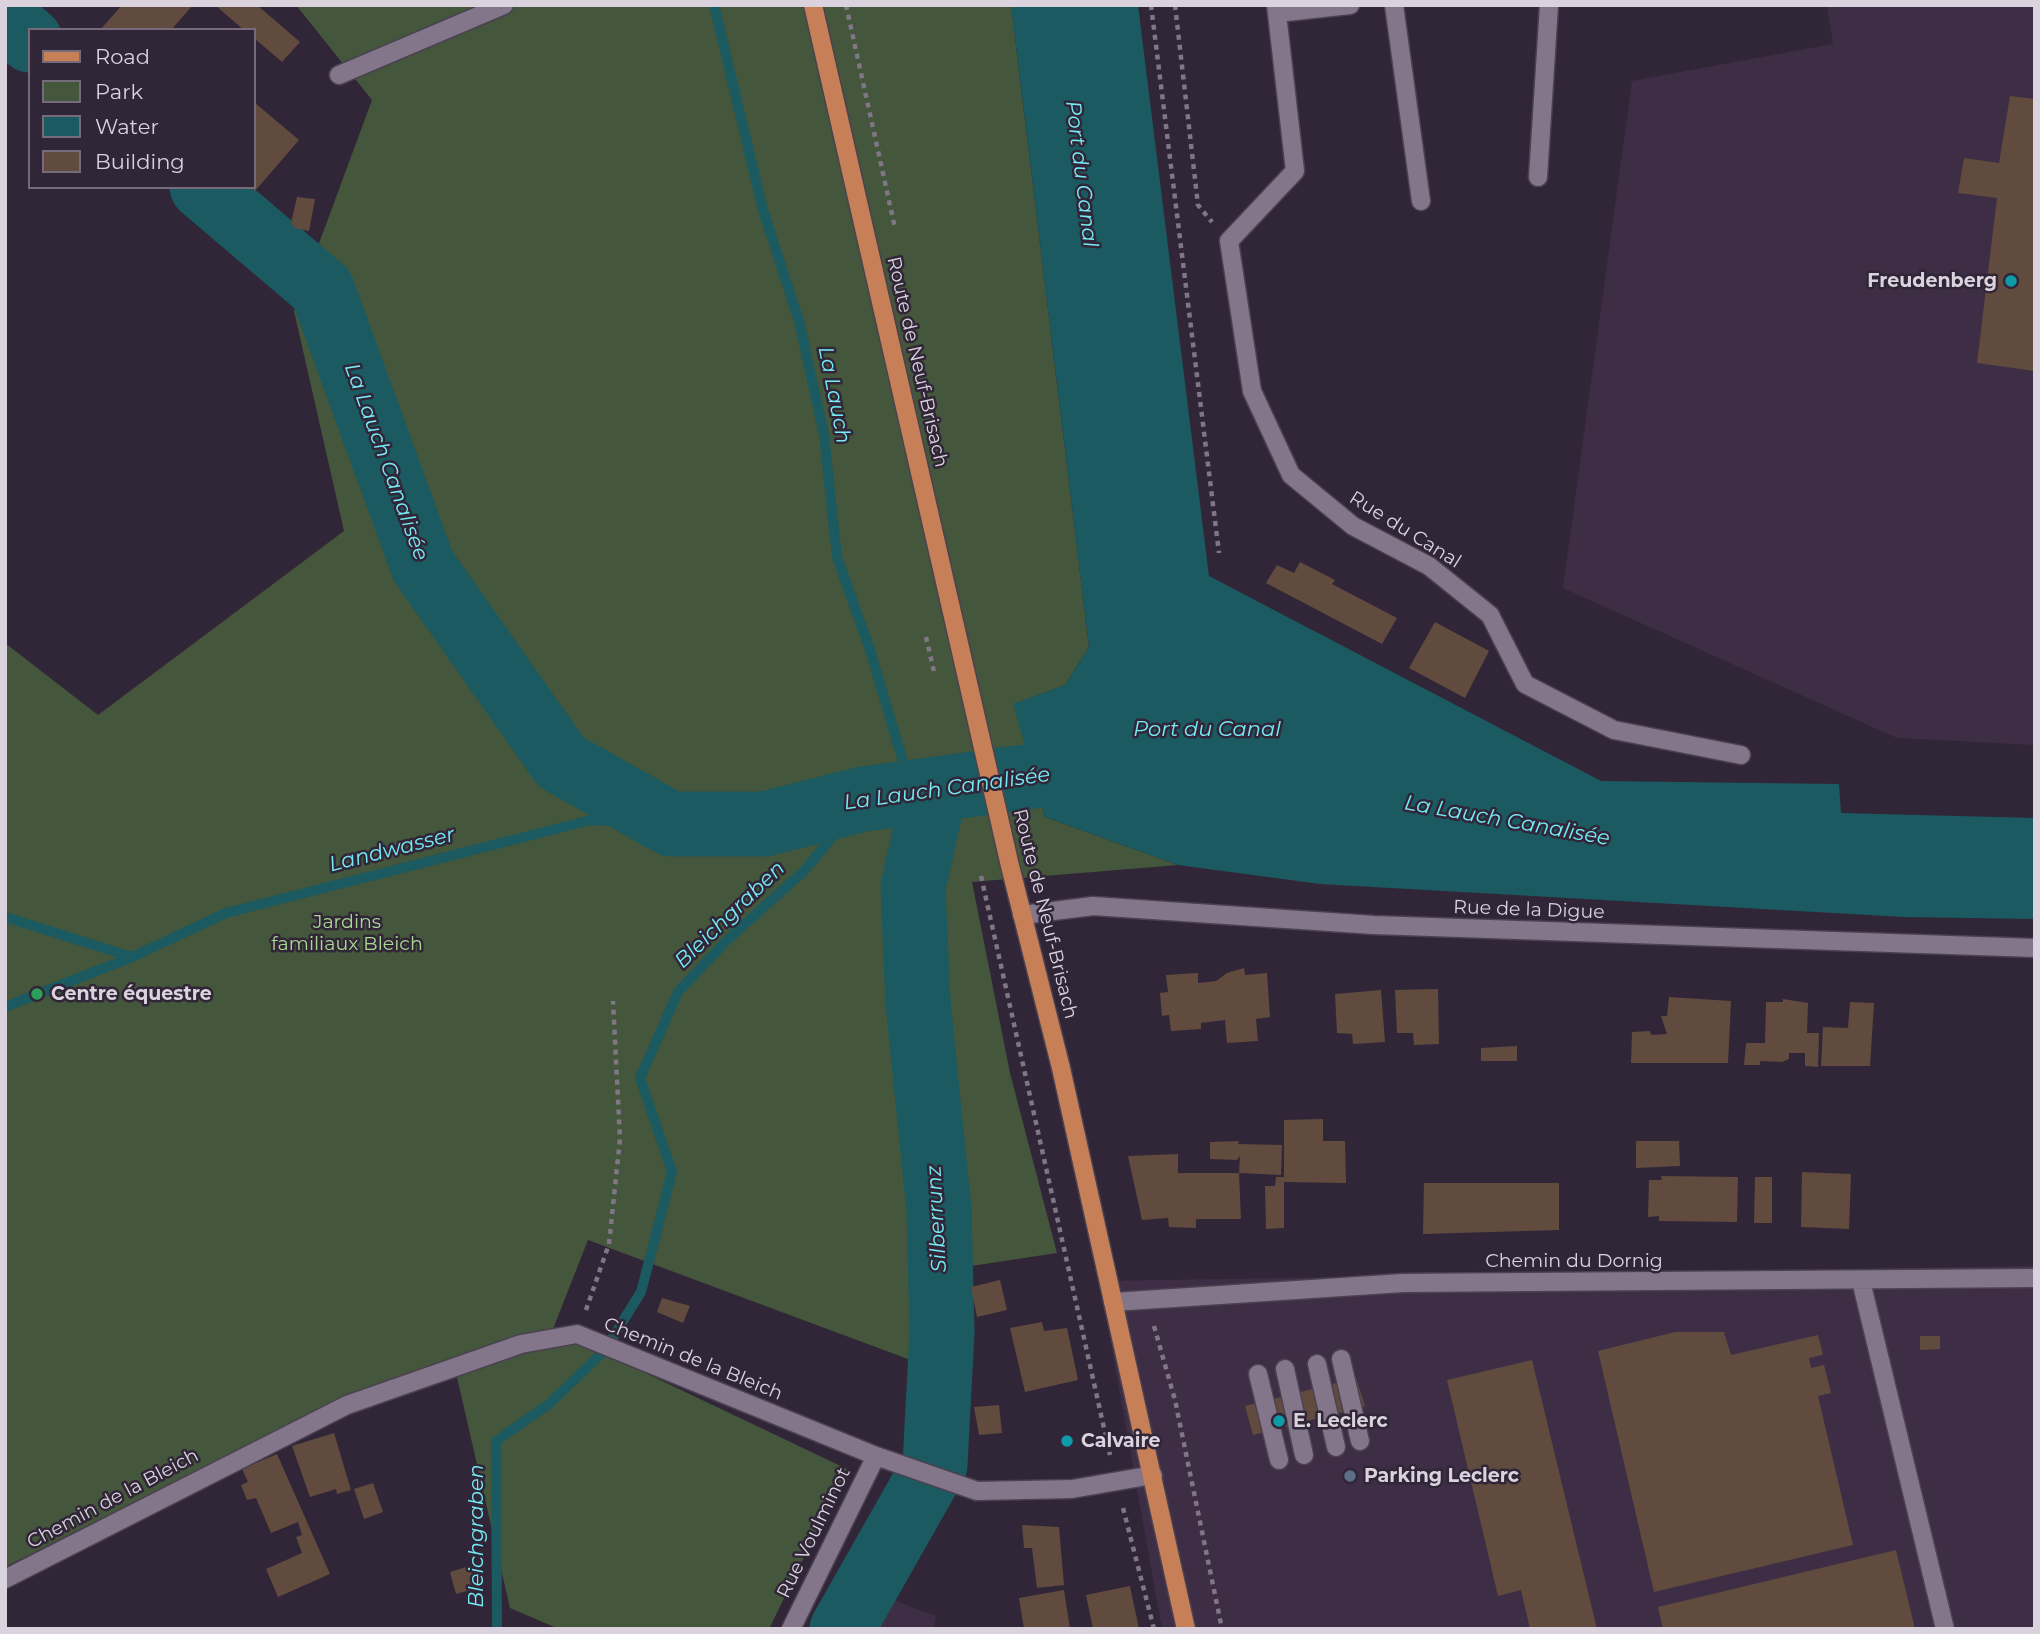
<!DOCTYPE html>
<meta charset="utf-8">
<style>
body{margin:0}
#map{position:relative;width:2040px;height:1634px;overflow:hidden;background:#312638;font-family:Montserrat,sans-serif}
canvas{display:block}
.frame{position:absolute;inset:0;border:7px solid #dad3de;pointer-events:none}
.legend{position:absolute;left:28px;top:28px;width:228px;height:161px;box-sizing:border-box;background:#312638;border:2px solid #756b7a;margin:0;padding:9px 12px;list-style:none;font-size:21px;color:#dad3de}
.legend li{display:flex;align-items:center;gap:14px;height:35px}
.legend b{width:35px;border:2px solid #756b7a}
</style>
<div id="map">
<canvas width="2040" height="1634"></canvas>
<div class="frame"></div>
<ul class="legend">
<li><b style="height:9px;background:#c67f56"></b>Road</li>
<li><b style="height:19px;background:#44563b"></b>Park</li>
<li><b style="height:19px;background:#1b5a60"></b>Water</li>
<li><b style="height:19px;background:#604b3e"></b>Building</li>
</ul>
</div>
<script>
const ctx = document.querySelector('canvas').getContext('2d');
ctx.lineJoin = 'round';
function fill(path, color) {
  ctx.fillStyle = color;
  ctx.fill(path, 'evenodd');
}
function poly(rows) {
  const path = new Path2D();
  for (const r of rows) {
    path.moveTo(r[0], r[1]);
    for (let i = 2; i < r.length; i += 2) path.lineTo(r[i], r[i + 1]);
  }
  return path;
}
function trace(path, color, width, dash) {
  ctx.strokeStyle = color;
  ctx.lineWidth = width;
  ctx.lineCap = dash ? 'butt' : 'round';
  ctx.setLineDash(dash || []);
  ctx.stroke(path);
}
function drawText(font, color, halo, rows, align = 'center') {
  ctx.font = font + ' Montserrat,sans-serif';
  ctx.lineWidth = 5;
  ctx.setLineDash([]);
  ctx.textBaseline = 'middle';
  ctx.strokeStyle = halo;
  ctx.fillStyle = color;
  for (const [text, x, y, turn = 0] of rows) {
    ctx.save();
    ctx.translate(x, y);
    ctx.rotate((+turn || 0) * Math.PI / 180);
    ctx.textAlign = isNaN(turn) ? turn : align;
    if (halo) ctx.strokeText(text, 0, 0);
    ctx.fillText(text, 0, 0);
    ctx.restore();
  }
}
const built = poly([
 [1827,5,2035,5,2035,745,1897,738,1563,588,1632,81,1833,44],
 [2035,1266,2035,1629,1162,1629,1100,1281],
 [888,1598,936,1616,934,1629,873,1629]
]);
const green = poly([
 [296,5,1011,5,1089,647,1065,685,1014,704,1045,817,1178,865,972,882,1010,1073,1057,1253,925,1273,916,1362,588,1240,553,1329,847,1469,769,1629,559,1629,510,1608,453,1360,349,1395,5,1567,5,643,98,715,344,531,294,311,372,100]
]);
const water = poly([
 [1011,5,1138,5,1209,576,1601,781,1839,784,1841,813,2035,818,2035,919,1904,917,1320,884,1178,865,1045,817,1013,704,1065,685,1089,647]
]);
const stream = poly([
 [714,5,763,210,799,321,824,435,837,557,870,650,912,792],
 [5,917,132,957],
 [5,1007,132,957,226,913,591,820,671,824],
 [497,1629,496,1441,549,1404,605,1350,641,1292,653,1246,672,1172,640,1078,678,992,726,941,805,870,863,799]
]);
const river = poly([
 [5,19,30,40],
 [202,187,322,289,423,566,561,762,671,824,764,824,863,799,1122,764],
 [842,1629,935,1465,942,1332,939,1210,918,1003,913,887,935,789]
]);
const building = poly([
 [122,5,193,5,171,30,100,30],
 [215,5,257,5,300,42,282,62,254,38,254,30,244,30],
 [2010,96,2035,99,2035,371,1977,363,1997,198,1958,193,1964,158,1999,163],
 [254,102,299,140,255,191,251,187,254,187],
 [297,197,315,199,309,231,295,228,291,223],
 [1300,562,1335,580,1332,584,1397,618,1382,644,1266,583,1277,565,1294,573],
 [1435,622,1489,651,1465,698,1409,668],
 [1244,968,1245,975,1267,973,1270,1017,1256,1019,1258,1041,1227,1043,1225,1020,1201,1023,1201,1029,1171,1031,1169,1015,1162,1016,1160,993,1168,992,1166,975,1198,973,1198,983,1216,981,1227,973],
 [1438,989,1439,1044,1414,1045,1413,1033,1397,1033,1395,990],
 [1381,990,1385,1042,1353,1044,1352,1034,1337,1033,1335,994],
 [1669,997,1731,1001,1728,1063,1631,1063,1632,1032,1650,1031,1651,1035,1667,1034,1661,1016,1667,1016],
 [1783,999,1808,1003,1807,1033,1819,1033,1818,1067,1805,1066,1805,1053,1789,1053,1789,1059,1782,1062,1760,1061,1760,1065,1744,1065,1746,1043,1765,1043,1766,1002,1783,1002],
 [1850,1002,1874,1003,1870,1066,1821,1066,1823,1027,1848,1028],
 [1517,1046,1517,1061,1481,1061,1481,1048],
 [1323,1119,1323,1141,1345,1141,1346,1183,1284,1182,1284,1228,1266,1229,1265,1186,1275,1186,1276,1177,1284,1177,1284,1120],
 [1239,1141,1238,1144,1282,1145,1281,1175,1239,1173,1241,1219,1196,1219,1196,1228,1169,1227,1168,1218,1142,1220,1128,1156,1178,1154,1178,1173,1239,1173,1240,1156,1237,1160,1210,1159,1210,1142],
 [1636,1141,1679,1141,1680,1166,1636,1168],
 [1802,1172,1851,1174,1849,1229,1801,1227],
 [1661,1176,1738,1177,1737,1222,1659,1221,1659,1216,1648,1217,1649,1180,1662,1180],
 [1755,1177,1772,1177,1772,1223,1754,1223],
 [1424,1183,1559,1183,1559,1230,1423,1234],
 [1000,1280,1007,1310,977,1317,971,1287],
 [662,1298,690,1306,683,1323,657,1312],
 [1042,1322,1044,1331,1067,1328,1078,1380,1025,1392,1010,1328],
 [1675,1332,1724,1332,1731,1355,1818,1335,1823,1355,1809,1358,1811,1368,1824,1365,1831,1393,1818,1396,1853,1545,1654,1592,1598,1351],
 [1920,1336,1940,1336,1940,1349,1920,1350],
 [1532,1360,1597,1629,1530,1629,1521,1590,1498,1596,1447,1380],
 [1356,1378,1365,1406,1253,1435,1245,1406],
 [999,1405,1002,1433,979,1435,974,1407],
 [334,1433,351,1490,337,1494,336,1489,310,1497,292,1446],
 [277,1454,330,1574,278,1597,266,1569,302,1553,296,1537,302,1535,298,1522,271,1533,256,1498,247,1500,241,1485,248,1482,242,1469],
 [373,1483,383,1512,364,1519,354,1489],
 [1022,1525,1059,1527,1064,1585,1037,1588,1032,1548,1024,1548],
 [1896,1550,1915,1629,1663,1629,1658,1607],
 [473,1565,480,1587,456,1594,450,1572],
 [1130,1586,1139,1629,1093,1629,1086,1595],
 [1064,1590,1070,1629,1024,1629,1019,1598]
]);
const path = poly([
 [846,5,895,228],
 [1151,5,1219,553],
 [1175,5,1198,205,1212,222],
 [926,637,935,676],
 [981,876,1110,1455],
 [586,1310,609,1244,620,1139,613,1001],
 [1154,1326,1175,1400,1222,1629],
 [1123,1508,1154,1629]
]);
const minor = poly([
 [1276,5,1295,171,1229,241,1252,391,1291,475,1353,526,1429,566,1490,615,1525,684,1614,730,1741,755],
 [1394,5,1421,201],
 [1277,13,1350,5],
 [339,75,504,5],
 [1538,177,1549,5],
 [1022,915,1093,906,1374,925,2035,948],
 [1861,1281,1945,1629],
 [1113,1302,1403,1283,2035,1278],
 [1341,1359,1360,1441],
 [1317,1364,1336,1447],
 [1285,1369,1304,1455],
 [1258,1374,1279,1460],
 [5,1579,347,1405,521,1344,577,1334,876,1456,977,1491,1072,1489,1153,1475],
 [791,1629,876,1456]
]);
const major = poly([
 [813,5,1010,866,1061,1068,1186,1629]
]);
const markers = [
 [2011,281,7,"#0f9aa8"],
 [37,994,7,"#2e9e5b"],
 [1279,1421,7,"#0f9aa8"],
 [1067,1441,7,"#0f9aa8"],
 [1350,1476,7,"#5c6f8a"]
];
const poiNames = [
 ["Freudenberg",1997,281,"right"],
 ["Centre équestre",51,994],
 ["E. Leclerc",1293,1421],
 ["Calvaire",1081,1441],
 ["Parking Leclerc",1364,1476]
];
const streetNames = [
 ["Route de Neuf-Brisach",917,362,77],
 ["Rue du Canal",1405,530,32],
 ["Rue de la Digue",1529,910,2],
 ["Route de Neuf-Brisach",1045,914,76],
 ["Chemin du Dornig",1574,1261],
 ["Chemin de la Bleich",693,1359,22],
 ["Chemin de la Bleich",113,1499,-28],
 ["Rue Voulminot",814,1533,-64]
];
const parkNames = [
 ["Jardins",347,922],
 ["familiaux Bleich",347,944]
];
const waterNames = [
 ["Port du Canal",1081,174,83],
 ["La Lauch",834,395,79],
 ["La Lauch Canalisée",386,462,70],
 ["Port du Canal",1207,730],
 ["La Lauch Canalisée",947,789,-8],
 ["La Lauch Canalisée",1507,821,10],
 ["Landwasser",392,850,-14],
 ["Bleichgraben",730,915,-44],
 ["Silberrunz",937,1219,-93],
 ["Bleichgraben",477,1536,-90]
];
fill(built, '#3d2e45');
fill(green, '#44563b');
fill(water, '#1b5a60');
trace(stream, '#1b5a60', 10);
trace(river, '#1b5a60', 65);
fill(building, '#604b3e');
trace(minor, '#4b4251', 21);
trace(major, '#4b4251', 21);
trace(path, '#807786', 4.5, [5, 5]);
trace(minor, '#83768b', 18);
trace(major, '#c67f56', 18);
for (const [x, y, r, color] of markers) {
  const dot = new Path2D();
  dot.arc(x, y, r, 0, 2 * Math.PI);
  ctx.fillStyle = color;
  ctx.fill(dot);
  trace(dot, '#312638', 2.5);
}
drawText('bold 19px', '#dad3de', '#312638', poiNames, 'left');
drawText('19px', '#dad3de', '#312638', streetNames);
drawText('19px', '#a8d890', '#312638', parkNames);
drawText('italic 21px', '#74ebf5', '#312638', waterNames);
</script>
